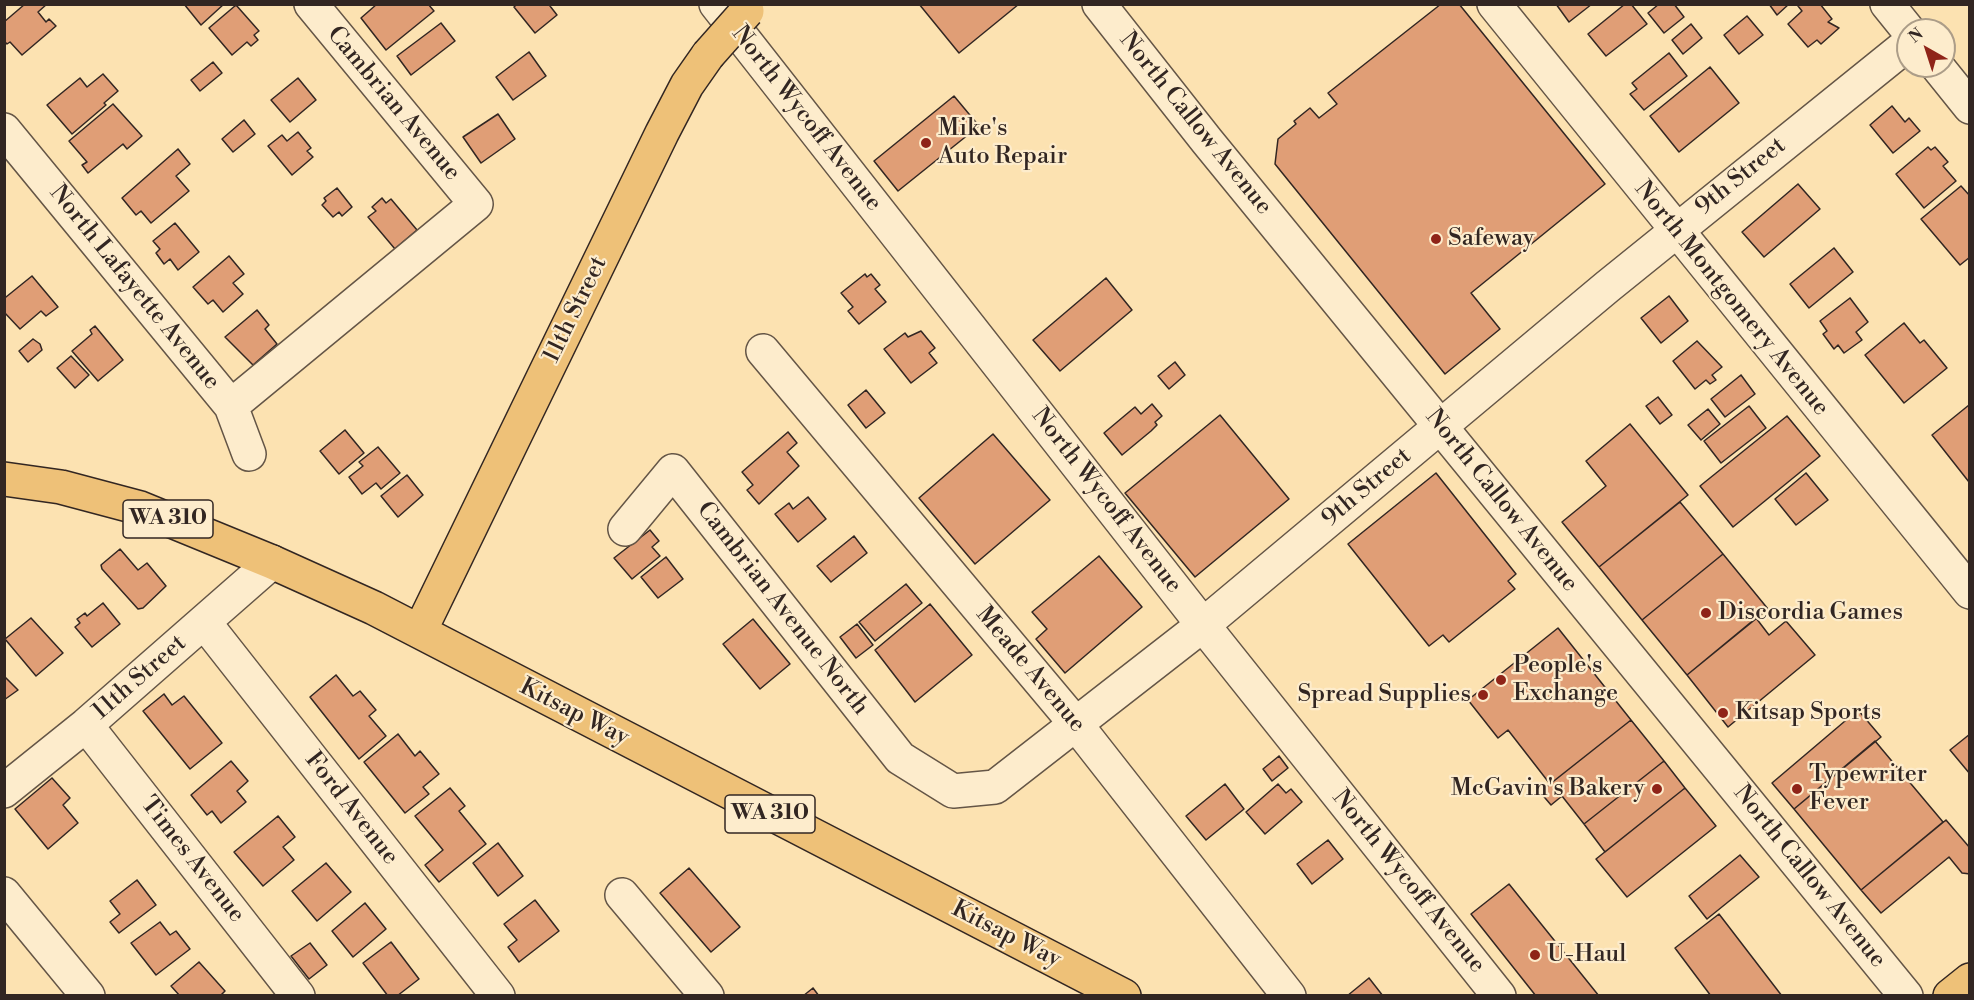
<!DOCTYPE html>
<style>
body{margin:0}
#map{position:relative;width:1974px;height:1000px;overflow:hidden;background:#fce2b1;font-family:"Libre Bodoni",serif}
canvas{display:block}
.frame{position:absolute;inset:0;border:6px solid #322622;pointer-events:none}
.north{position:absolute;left:1896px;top:18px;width:60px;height:60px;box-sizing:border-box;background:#fdeccc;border:2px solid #ac9d88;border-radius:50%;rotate:321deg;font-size:16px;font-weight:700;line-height:24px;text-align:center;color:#322622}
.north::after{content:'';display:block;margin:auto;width:21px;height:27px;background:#8f2418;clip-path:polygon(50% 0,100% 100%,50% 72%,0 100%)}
</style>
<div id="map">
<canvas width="1974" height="1000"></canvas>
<div class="frame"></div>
<div class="north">N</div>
</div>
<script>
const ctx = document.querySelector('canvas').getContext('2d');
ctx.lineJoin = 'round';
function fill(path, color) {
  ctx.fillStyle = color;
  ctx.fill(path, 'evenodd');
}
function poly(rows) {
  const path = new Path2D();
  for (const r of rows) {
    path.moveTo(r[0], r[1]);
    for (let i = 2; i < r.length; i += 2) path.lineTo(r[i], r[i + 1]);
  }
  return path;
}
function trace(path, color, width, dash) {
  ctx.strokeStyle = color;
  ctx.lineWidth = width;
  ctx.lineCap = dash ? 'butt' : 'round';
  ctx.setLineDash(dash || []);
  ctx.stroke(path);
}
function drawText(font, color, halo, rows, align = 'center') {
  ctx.font = font + ' "Libre Bodoni",serif';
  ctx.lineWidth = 4.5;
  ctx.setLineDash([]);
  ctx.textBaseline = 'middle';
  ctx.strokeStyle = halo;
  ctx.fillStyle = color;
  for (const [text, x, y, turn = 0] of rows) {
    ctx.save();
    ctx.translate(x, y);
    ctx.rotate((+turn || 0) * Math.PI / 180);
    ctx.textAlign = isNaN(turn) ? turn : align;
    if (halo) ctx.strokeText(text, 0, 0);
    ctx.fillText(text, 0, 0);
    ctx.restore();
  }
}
const building = poly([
 [25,4,47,4,38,12,46,22,49,19,56,26,22,55,10,42,7,44,4,41,4,22,25,4],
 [184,4,224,4,201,25,184,4],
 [377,4,428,4,434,11,386,50,361,18,377,4],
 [517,4,553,4,550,6,557,15,535,33,514,7,517,4],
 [919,4,1019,4,959,53,919,4],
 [1441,4,1459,4,1605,184,1471,293,1500,329,1445,374,1275,164,1278,139,1296,124,1294,121,1310,108,1319,118,1337,104,1328,93,1441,4],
 [1556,4,1592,4,1569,22,1556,4],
 [1625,4,1631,4,1647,24,1606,56,1588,34,1625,4],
 [1659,4,1674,4,1684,17,1664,33,1648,13,1659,4],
 [1769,4,1789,4,1777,15,1769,4],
 [1800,4,1820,4,1832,19,1828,22,1839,28,1821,44,1817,40,1808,47,1788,24,1802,11,1798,6,1800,4],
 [236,5,259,31,254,35,258,40,251,46,247,42,232,55,209,28,236,5],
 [1747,16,1763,35,1739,54,1724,35,1747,16],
 [441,23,455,41,411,75,397,56,441,23],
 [1691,24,1702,38,1683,54,1672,40,1691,24],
 [529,52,546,76,513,100,496,77,529,52],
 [1669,53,1687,76,1644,110,1630,94,1637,89,1632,83,1669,53],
 [213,62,222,73,200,91,191,80,213,62],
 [1710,67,1739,103,1679,152,1650,116,1710,67],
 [103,74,118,91,104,103,106,105,72,134,47,105,80,78,87,87,103,74],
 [298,78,316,100,290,122,271,100,298,78],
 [954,96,979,126,898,191,874,161,954,96],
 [113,104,142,136,127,149,123,144,88,173,82,165,87,162,69,141,113,104],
 [1892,106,1905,122,1909,118,1920,131,1893,153,1870,125,1892,106],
 [498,114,515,139,481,163,463,137,498,114],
 [244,120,255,134,233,152,222,139,244,120],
 [298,132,311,148,307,151,313,157,292,175,268,146,282,135,287,141,298,132],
 [1928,147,1931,150,1935,147,1948,162,1943,166,1956,181,1924,208,1896,174,1928,147],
 [178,149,190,164,176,176,189,191,151,223,141,211,136,215,122,198,178,149],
 [1798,184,1820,209,1764,257,1742,232,1798,184],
 [1961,186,1970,196,1970,257,1960,265,1921,219,1961,186],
 [337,188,352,207,342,216,339,212,333,217,322,205,326,201,324,198,337,188],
 [382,198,386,203,391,199,417,230,395,249,368,217,376,211,372,207,382,198],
 [175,223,199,252,178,270,170,259,164,264,156,253,160,249,153,241,175,223],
 [1834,248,1853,272,1809,308,1790,284,1834,248],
 [229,256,244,274,233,283,243,294,223,312,213,300,208,304,193,287,229,256],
 [865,274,867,277,871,274,880,285,875,289,886,302,859,324,848,311,853,307,841,293,865,274],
 [32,276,58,307,46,316,41,311,20,329,4,312,4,295,6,297,32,276],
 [1106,278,1132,310,1060,371,1033,340,1106,278],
 [1669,296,1688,321,1661,343,1641,318,1669,296],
 [1850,298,1868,322,1856,332,1862,340,1844,353,1838,345,1834,349,1823,334,1827,331,1820,321,1850,298],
 [257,310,269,325,265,329,277,344,253,365,225,337,257,310],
 [1904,323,1920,343,1924,340,1947,368,1904,403,1865,355,1904,323],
 [95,326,123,360,98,381,72,351,92,334,90,330,95,326],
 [921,331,935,348,929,353,937,363,911,383,884,349,905,333,908,337,921,331],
 [33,339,40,344,42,350,28,362,19,351,33,339],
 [1697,341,1722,367,1712,375,1716,380,1710,384,1706,380,1695,389,1673,361,1697,341],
 [71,356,89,375,75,388,57,368,71,356],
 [1175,362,1185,375,1169,389,1158,376,1175,362],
 [1741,375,1755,394,1725,417,1711,399,1741,375],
 [866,390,885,413,866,428,848,405,866,390],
 [1658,397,1672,415,1660,424,1646,406,1658,397],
 [1152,404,1162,416,1155,422,1157,425,1151,431,1122,455,1104,433,1135,407,1141,414,1152,404],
 [1969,405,1970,406,1969,482,1932,435,1969,405],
 [1749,406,1766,428,1721,463,1704,441,1749,406],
 [1708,409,1720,424,1701,440,1688,425,1708,409],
 [1220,415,1289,499,1195,577,1125,493,1220,415],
 [1787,416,1820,456,1733,527,1700,486,1787,416],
 [1630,424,1688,495,1599,567,1562,522,1606,486,1586,461,1630,424],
 [345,430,364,453,339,474,320,451,345,430],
 [788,432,797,443,787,452,799,466,759,504,747,490,753,485,742,472,788,432],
 [993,434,1050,500,975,564,919,498,993,434],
 [378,447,400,473,381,489,376,483,362,494,349,477,363,466,359,462,378,447],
 [1436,473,1516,574,1508,581,1515,589,1449,642,1443,635,1429,646,1348,544,1436,473],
 [1806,473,1828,500,1796,525,1775,499,1806,473],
 [407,475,423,495,398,517,381,496,407,475],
 [808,497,826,519,798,542,775,514,789,503,793,509,808,497],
 [1680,502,1723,554,1642,620,1599,567,1680,502],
 [650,530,659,541,652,547,660,556,632,579,614,558,650,530],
 [854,536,867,553,831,582,817,566,854,536],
 [120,549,138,570,147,563,166,586,143,608,138,609,102,569,101,565,120,549],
 [1723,554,1768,609,1687,675,1642,620,1723,554],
 [1099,556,1142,607,1065,673,1036,639,1047,629,1032,612,1099,556],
 [666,557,683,579,658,598,641,577,666,557],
 [906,584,922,603,875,641,859,622,906,584],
 [103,603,120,624,92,647,75,627,80,623,77,619,85,613,87,616,103,603],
 [930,604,972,655,915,702,875,650,930,604],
 [31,618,63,653,36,676,5,639,31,618],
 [1756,618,1769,635,1786,621,1815,655,1728,727,1687,675,1756,618],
 [753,619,790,664,760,689,723,644,753,619],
 [857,624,873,645,856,658,840,637,857,624],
 [1558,628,1631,720,1550,784,1508,730,1498,738,1468,700,1558,628],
 [336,675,353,696,360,691,376,710,369,716,386,736,359,759,310,697,336,675],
 [4,676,18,690,4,700,4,676],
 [164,694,172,705,184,696,222,743,190,769,143,711,164,694],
 [1858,710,1881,737,1794,809,1772,783,1858,710],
 [1631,720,1664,761,1584,824,1562,796,1551,805,1540,792,1631,720],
 [398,734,415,756,420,751,439,774,423,787,429,794,405,813,364,762,398,734],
 [1970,734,1970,774,1950,750,1970,734],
 [1875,741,1943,822,1861,890,1794,809,1875,741],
 [1279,756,1288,768,1272,781,1263,769,1279,756],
 [231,761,248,781,237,791,246,802,221,823,212,811,207,815,191,795,231,761],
 [1664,761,1685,788,1605,852,1584,824,1664,761],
 [52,778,70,798,63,805,78,823,48,849,15,809,52,778],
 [1225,784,1244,809,1206,840,1186,816,1225,784],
 [1278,784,1286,793,1291,789,1302,802,1265,834,1246,812,1278,784],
 [450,788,465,806,459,811,486,844,439,882,425,865,443,850,415,816,450,788],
 [1685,788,1716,826,1627,897,1596,859,1685,788],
 [278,816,295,837,283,847,294,860,263,886,234,852,278,816],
 [1946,820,1970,848,1970,874,1962,873,1949,857,1881,913,1861,890,1946,820],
 [1328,840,1343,859,1312,884,1297,864,1328,840],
 [498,843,523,876,498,896,473,863,498,843],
 [1740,855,1759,877,1707,919,1689,896,1740,855],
 [326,863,351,892,317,921,292,891,326,863],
 [689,868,740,927,711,952,660,893,689,868],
 [137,880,156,905,119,933,110,922,120,914,110,901,137,880],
 [1509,884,1599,996,1536,996,1471,914,1509,884],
 [535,900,559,931,519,962,508,947,517,940,504,924,535,900],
 [365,903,386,929,353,957,332,931,365,903],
 [1719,914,1782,996,1711,996,1675,948,1719,914],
 [160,922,170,935,176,931,190,949,156,975,131,943,160,922],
 [391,942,419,979,397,996,388,996,363,963,391,942],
 [310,943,327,965,309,979,291,956,310,943],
 [199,962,225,991,220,996,180,996,171,986,199,962],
 [1369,978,1383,996,1347,996,1369,978],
 [813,988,819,996,803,996,813,988]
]);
const minor = poly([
 [716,4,1203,625,1499,996],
 [1099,4,1207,141,1906,996],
 [1494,4,1970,592],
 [1887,4,1908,30],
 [1937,66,1970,107],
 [4,130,231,406,249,454],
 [763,351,1075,723,1289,996],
 [231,406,476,204,311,4],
 [625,529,673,471,900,758,953,791,995,787,1203,625,1607,287,1908,44],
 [204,622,498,996],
 [86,725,298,996],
 [4,791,86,725,272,562],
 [4,894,88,996],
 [622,895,707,996]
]);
const major = poly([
 [4,479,61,487,140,508,272,562,374,608,1124,996],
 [420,631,662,133,687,85,708,55],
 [1950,996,1970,980]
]);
const majorBridge = poly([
 [708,55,747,11]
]);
const markers = [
 [926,143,6,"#8f2418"],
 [1436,239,6,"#8f2418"],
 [1706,613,6,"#8f2418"],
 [1501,680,6,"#8f2418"],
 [1483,695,6,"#8f2418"],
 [1723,713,6,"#8f2418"],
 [1657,789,6,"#8f2418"],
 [1797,789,6,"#8f2418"],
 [1535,955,6,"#8f2418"]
];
const shields = [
 [168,519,90],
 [770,814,90]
];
const shieldNames = [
 ["WA 310",168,519],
 ["WA 310",770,814]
];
const streetNames = [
 ["Cambrian Avenue",393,104,50],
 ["North Wycoff Avenue",806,119,52],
 ["North Callow Avenue",1195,124,51],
 ["9th Street",1741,177,-39],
 ["North Lafayette Avenue",134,288,51],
 ["North Montgomery Avenue",1731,299,51],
 ["11th Street",576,310,-64],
 ["9th Street",1367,488,-40],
 ["North Wycoff Avenue",1106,501,52],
 ["North Callow Avenue",1501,501,51],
 ["Cambrian Avenue North",782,609,52],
 ["Meade Avenue",1030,670,50],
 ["11th Street",140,678,-41],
 ["Kitsap Way",574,713,27],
 ["Ford Avenue",351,809,52],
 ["Times Avenue",192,860,52],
 ["North Callow Avenue",1809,877,51],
 ["North Wycoff Avenue",1408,882,51],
 ["Kitsap Way",1006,935,27]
];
const poiNames = [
 ["Mike's",938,129],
 ["Auto Repair",938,157],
 ["Safeway",1448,239],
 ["Discordia Games",1718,613],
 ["People's",1513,666],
 ["Exchange",1513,694],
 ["Spread Supplies",1471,695,"right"],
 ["Kitsap Sports",1735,713],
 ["Typewriter",1809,775],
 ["Fever",1809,803],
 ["McGavin's Bakery",1645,789,"right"],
 ["U-Haul",1547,955]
];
fill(building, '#e09e76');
trace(building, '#322622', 1.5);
trace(minor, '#645546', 36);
trace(major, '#322622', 36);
trace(minor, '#fdeccc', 33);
trace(major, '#eec178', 33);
trace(majorBridge, '#322622', 36, []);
trace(majorBridge, '#eec178', 33);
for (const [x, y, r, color] of markers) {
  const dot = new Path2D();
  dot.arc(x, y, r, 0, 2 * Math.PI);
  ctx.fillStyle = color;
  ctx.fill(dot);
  trace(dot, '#fdeccc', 2);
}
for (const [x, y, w] of shields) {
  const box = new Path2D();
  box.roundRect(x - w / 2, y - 19, w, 38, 4.5);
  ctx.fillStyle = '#fdeccc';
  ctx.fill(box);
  trace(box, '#322622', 1.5);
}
drawText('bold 22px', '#322622', null, shieldNames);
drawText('24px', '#322622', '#fdeccc', streetNames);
drawText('24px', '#322622', '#fdeccc', poiNames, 'left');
</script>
